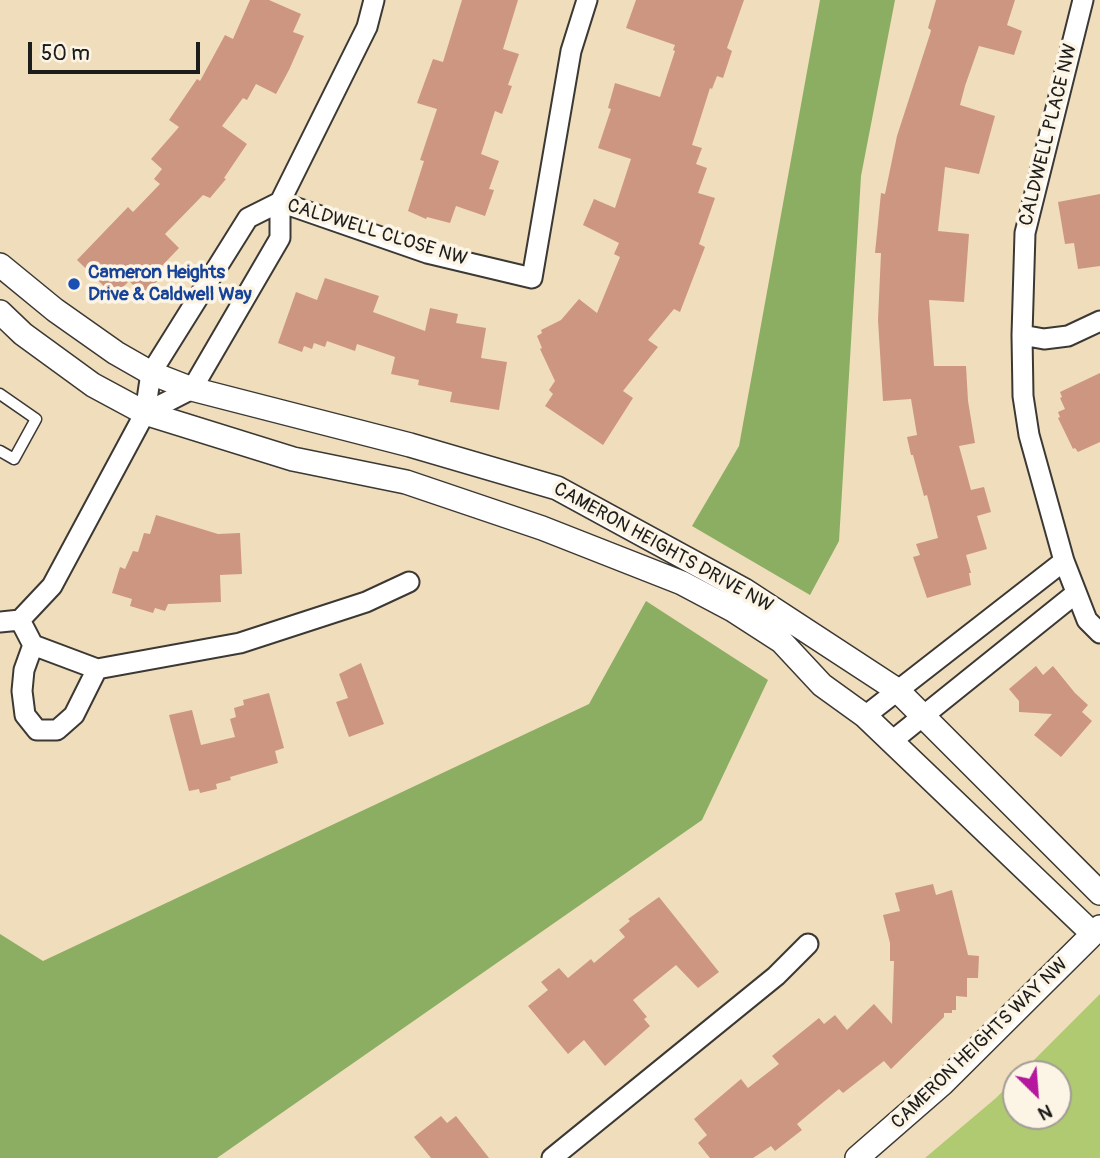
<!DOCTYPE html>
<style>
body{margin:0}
#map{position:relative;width:1100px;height:1158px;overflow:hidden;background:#f0ddbc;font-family:Pangolin,sans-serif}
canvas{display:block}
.north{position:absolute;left:1002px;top:1060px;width:70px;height:70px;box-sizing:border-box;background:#fcf5e5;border:2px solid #a29e95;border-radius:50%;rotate:155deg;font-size:19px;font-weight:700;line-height:28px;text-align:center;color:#1c1c1c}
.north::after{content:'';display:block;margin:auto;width:24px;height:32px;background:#b5179e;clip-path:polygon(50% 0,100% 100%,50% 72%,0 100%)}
.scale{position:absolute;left:28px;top:42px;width:172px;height:32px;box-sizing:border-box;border:4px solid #1c1c1c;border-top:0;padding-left:9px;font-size:21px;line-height:24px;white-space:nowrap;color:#1c1c1c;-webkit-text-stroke:5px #fcf5e5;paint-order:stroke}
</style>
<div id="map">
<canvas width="1100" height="1158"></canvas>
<div class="north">N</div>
<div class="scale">50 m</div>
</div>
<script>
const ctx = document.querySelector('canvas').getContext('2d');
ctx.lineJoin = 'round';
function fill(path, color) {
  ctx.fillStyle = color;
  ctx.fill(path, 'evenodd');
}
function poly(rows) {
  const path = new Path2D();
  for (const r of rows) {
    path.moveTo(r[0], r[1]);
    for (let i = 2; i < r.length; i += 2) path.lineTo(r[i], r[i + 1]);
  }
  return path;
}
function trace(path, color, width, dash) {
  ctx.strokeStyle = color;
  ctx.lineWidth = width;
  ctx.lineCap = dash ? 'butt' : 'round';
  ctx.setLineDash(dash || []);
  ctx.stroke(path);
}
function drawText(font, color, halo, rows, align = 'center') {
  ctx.font = font + ' Pangolin,sans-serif';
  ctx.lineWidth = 7;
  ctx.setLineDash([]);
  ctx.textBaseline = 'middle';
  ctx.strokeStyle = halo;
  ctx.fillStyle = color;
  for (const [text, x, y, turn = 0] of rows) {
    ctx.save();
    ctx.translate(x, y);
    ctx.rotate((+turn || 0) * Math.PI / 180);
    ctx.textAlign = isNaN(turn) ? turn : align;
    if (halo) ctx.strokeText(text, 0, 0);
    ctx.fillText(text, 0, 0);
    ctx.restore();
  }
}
const green = poly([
 [1100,994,1100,1158,925,1158,996,1098,1016,1078,1016,1116,1058,1116,1058,1074,1020,1074]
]);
const forest = poly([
 [820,0,895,0,861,176,839,541,810,595,692,526,739,446],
 [646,601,768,680,702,820,217,1158,0,1158,0,934,43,961,589,704]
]);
const building = poly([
 [250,0,269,0,301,14,293,32,304,36,289,70,276,94,256,84,247,100,243,98,222,126,247,144,224,178,226,179,210,198,203,195,165,234,179,248,157,271,162,276,144,295,129,281,114,296,77,260,128,207,133,212,160,184,154,179,162,169,151,159,179,127,169,120,197,79,200,81,225,35,233,39],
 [462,0,518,0,503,49,519,54,508,85,512,86,502,114,495,111,481,154,499,161,489,189,494,190,485,216,456,206,450,223,427,217,426,219,408,211,424,161,420,160,437,109,417,103,433,59,443,62],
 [636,0,744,0,727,48,732,51,723,78,717,76,712,89,710,88,692,145,702,148,696,164,707,168,698,193,715,198,699,244,705,247,680,312,674,309,648,340,658,347,623,391,633,398,603,445,545,406,553,394,549,390,555,381,540,349,542,348,537,336,542,333,541,330,561,320,579,299,597,313,620,257,614,254,619,243,583,225,594,199,615,208,631,159,598,148,611,109,608,108,615,83,660,97,675,51,673,50,675,45,626,28],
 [936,0,1015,0,1007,25,1022,31,1014,55,979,46,965,86,960,105,995,116,979,174,945,167,938,231,969,234,964,302,929,300,934,366,966,366,968,401,975,443,959,446,971,490,984,487,991,512,977,516,987,549,966,555,971,573,969,573,971,585,927,598,913,557,920,555,916,544,938,538,927,495,924,496,913,455,911,455,907,437,917,435,911,399,883,401,878,320,881,253,875,253,881,193,885,194,897,136,930,34,931,30,928,28],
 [1100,194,1100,266,1078,269,1074,243,1065,244,1058,202],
 [325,278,379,296,373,312,425,331,430,308,458,314,456,323,486,328,481,358,507,362,499,410,450,402,452,392,418,385,419,380,391,374,395,357,357,344,355,351,327,341,325,347,314,343,312,349,304,346,302,352,278,343,296,292,317,300],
 [1100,373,1100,442,1078,452,1075,448,1073,449,1058,418,1060,417,1058,412,1065,409,1060,398,1062,397,1060,392],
 [156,515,218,534,240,533,242,574,220,575,221,602,168,604,165,611,155,608,153,613,130,606,132,599,112,593,120,567,125,569,133,551,138,552,144,533,150,534],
 [361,663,384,724,349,737,336,702,348,698,339,674],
 [1036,666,1043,675,1053,666,1075,693,1088,705,1082,712,1092,721,1061,757,1034,735,1052,714,1019,712,1019,701,1009,689],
 [269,693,284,748,275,751,278,763,230,777,231,780,216,784,217,789,200,793,199,789,189,791,169,715,192,710,201,745,235,737,230,719,236,717,234,708,244,705,243,700],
 [933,884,936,895,952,890,968,955,979,956,978,978,967,978,967,997,956,996,956,1010,952,1010,952,1013,944,1013,944,1017,891,1069,884,1061,843,1093,839,1089,797,1124,802,1130,775,1151,771,1146,753,1158,710,1158,698,1143,707,1135,694,1119,741,1079,748,1088,779,1064,772,1056,819,1018,824,1024,835,1015,847,1030,874,1004,892,1024,894,961,890,961,890,943,883,915,900,911,895,893],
 [659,897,719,972,698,988,676,965,633,1000,647,1017,644,1019,650,1026,605,1066,584,1040,568,1054,528,1006,548,990,541,982,559,968,568,978,591,959,594,963,625,937,619,930,630,921,628,919],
 [441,1116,447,1123,456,1116,489,1158,431,1158,414,1137]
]);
const service = poly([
 [0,394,36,419,14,459,0,451]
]);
const minor = poly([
 [1083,0,1025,233,1022,335,1023,396,1029,435,1064,561,1087,620,1100,633],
 [1022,335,1044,339,1068,336,1100,321],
 [145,413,192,389,280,238,280,202,367,27,374,0],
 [20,620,33,645,97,669,240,643,366,602,409,582],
 [0,622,20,620,52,586,145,413,151,373,248,218,280,202,427,253,532,278,571,51,587,0],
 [33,645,24,670,22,691,25,715,37,730,57,730,74,715,97,669],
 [865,716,1064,561],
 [892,741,1075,594],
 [552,1158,776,976,808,944]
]);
const tertiary = poly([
 [0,265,55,310,116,353,151,373,192,389,410,445,557,488,744,590,897,690,1100,893],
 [0,312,23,334,93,385,145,413,293,459,406,482,542,528,682,583,733,610,781,641,822,685,865,716,1093,934],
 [857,1158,942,1084,1100,927]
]);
const markers = [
 [74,284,7,"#1a4fb4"]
];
const streetNames = [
 ["CALDWELL PLACE NW",1049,135,-76],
 ["CALDWELL CLOSE NW",377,233,17],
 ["CAMERON HEIGHTS DRIVE NW",663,548,29],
 ["CAMERON HEIGHTS WAY NW",980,1044,-44]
];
const transitNames = [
 ["Cameron Heights",88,273],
 ["Drive & Caldwell Way",88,295]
];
fill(green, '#afca70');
fill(forest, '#8bae62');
fill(building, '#cd9681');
trace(service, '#3c3934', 13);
trace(minor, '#3c3934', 23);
trace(tertiary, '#3c3934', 26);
trace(service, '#fff', 10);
trace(minor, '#fff', 19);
trace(tertiary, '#fff', 23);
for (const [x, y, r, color] of markers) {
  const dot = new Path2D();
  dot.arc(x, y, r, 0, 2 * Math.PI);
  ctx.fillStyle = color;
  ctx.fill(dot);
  trace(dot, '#fcf5e5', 2.5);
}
drawText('19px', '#1c1c1c', '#fcf5e5', streetNames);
drawText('bold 19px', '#164399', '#fcf5e5', transitNames, 'left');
</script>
